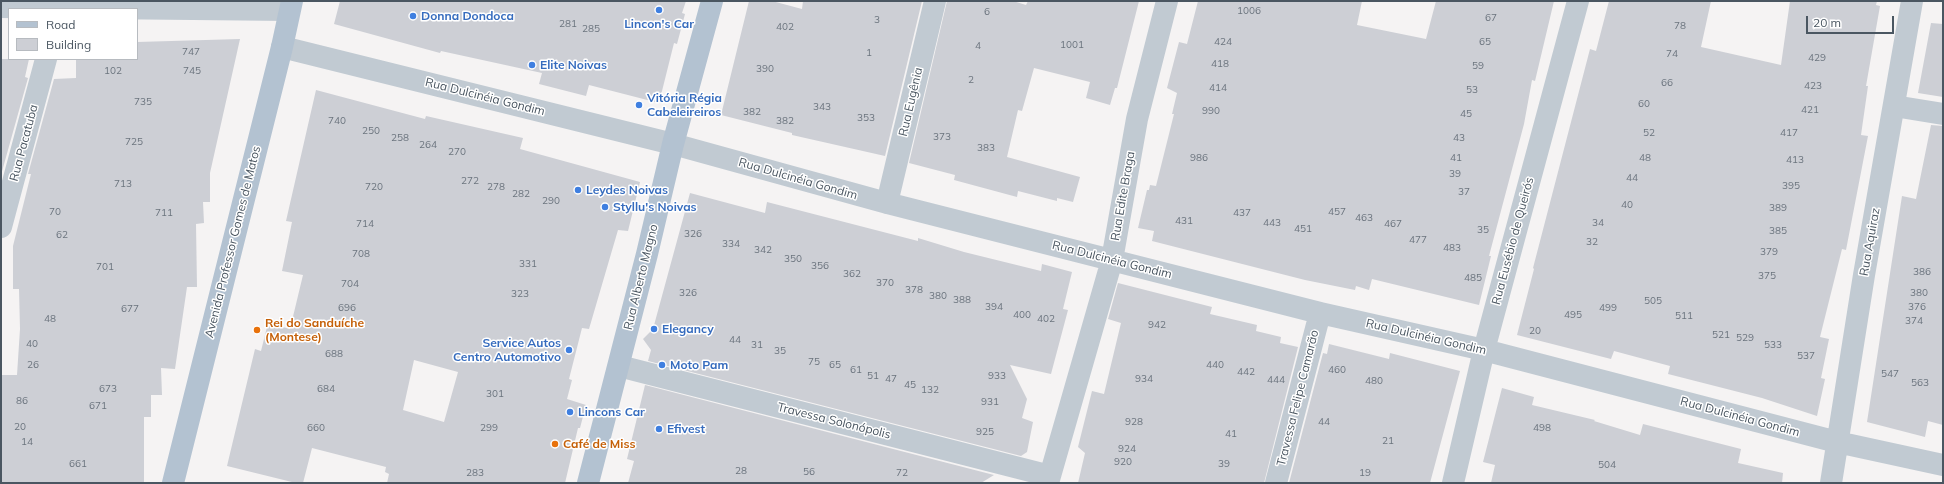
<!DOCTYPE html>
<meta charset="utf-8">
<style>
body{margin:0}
#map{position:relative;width:1944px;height:484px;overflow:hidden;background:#f5f3f3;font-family:Mulish,sans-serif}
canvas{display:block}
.frame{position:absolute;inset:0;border:2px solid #4a5661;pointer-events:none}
.legend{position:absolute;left:8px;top:8px;width:130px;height:52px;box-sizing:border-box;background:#fff;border:1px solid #b7bbc0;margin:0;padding:5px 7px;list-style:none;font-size:12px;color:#4a5661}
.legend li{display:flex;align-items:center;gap:8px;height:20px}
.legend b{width:20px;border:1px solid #b7bbc0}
.scale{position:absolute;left:1806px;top:16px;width:88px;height:18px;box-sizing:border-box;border:2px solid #4a5661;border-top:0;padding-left:5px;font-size:12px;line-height:14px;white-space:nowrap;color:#4a5661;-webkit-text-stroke:3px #fff;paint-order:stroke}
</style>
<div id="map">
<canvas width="1944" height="484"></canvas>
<div class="frame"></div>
<ul class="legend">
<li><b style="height:5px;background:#b3c2d1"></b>Road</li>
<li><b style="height:11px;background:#cdcfd5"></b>Building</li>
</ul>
<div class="scale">20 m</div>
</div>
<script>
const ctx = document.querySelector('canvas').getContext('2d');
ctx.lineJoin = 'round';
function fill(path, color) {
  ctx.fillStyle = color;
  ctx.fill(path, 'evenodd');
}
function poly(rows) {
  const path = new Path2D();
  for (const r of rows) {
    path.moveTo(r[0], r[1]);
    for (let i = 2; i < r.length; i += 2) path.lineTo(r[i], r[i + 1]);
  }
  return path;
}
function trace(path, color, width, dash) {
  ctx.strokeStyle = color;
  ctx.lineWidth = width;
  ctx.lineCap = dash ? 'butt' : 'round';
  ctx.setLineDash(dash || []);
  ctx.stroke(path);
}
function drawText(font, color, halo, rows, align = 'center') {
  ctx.font = font + ' Mulish,sans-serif';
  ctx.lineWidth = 3;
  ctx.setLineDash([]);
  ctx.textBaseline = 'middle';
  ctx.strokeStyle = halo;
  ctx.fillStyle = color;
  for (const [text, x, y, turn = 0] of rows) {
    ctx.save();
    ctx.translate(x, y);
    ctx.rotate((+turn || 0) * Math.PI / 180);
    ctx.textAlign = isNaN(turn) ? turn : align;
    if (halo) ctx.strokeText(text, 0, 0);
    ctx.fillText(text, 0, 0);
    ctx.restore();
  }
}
const building = poly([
 [340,1,686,1,682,13,685,14,677,44,674,43,659,103,589,85,586,96,539,84,542,73,441,51,440,53,334,24],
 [749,1,772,1,802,9,803,1,922,1,885,156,792,135,792,133,721,115],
 [947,1,1013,1,1026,5,1028,1,1139,1,1117,88,1115,88,1110,105,1086,98,1090,82,1034,68,1022,111,1018,110,1007,157,1080,177,1073,202,1057,198,1057,201,1018,191,1017,197,954,180,955,175,909,163],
 [1198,1,1362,1,1357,25,1426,39,1436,1,1554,1,1535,81,1532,80,1524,124,1489,256,1491,256,1479,305,1372,279,1369,290,1356,286,1355,290,1305,280,1152,241,1154,231,1138,228,1147,190,1149,190,1150,185,1156,186,1174,114,1172,114,1177,93,1167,88,1179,42,1187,44],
 [1609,1,1711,1,1701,47,1781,65,1790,1,1877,1,1876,5,1880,6,1866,86,1868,86,1861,135,1868,136,1846,250,1842,249,1820,337,1829,339,1821,378,1825,379,1817,416,1762,398,1668,374,1670,366,1614,351,1611,359,1517,335,1534,269,1533,268,1590,49,1596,51],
 [1931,23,1943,24,1943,97,1918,93],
 [240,39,210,173,210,202,203,202,204,223,196,224,197,287,187,287,175,369,161,368,162,395,151,395,151,417,144,417,144,483,1,483,1,375,17,375,20,329,19,289,13,289,13,246,31,174,28,174,54,79,76,78,76,59,137,59,137,42],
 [1,59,29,59,25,77,28,78,1,175],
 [316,90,425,119,426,116,523,138,520,149,640,182,628,231,618,230,589,329,582,328,569,379,572,380,567,399,586,405,580,428,578,428,565,483,387,483,389,474,385,472,386,467,312,448,303,483,296,483,227,466,255,349,261,351,268,323,290,329,303,275,282,271,292,222,286,221],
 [414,360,458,372,444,422,403,410],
 [1931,125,1943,126,1943,425,1928,421,1925,437,1867,422,1902,196,1916,199],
 [690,193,765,213,767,202,918,241,918,238,964,252,1041,271,1042,264,1072,272,1063,309,1068,310,1051,374,1010,365,1027,399,1022,418,1033,422,1027,452,1021,456,648,361,651,350,643,339,653,329],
 [1118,283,1212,307,1210,314,1257,325,1256,331,1281,337,1280,343,1298,347,1264,483,1078,483,1085,453,1078,447,1092,391,1104,394,1121,323,1108,319],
 [1329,344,1389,359,1390,353,1460,371,1430,483,1289,483,1323,353,1327,354],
 [645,385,994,475,981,483,628,483,634,461,627,459],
 [1502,388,1534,397,1532,405,1595,420,1594,421,1640,435,1643,424,1741,449,1738,463,1783,473,1782,483,1491,483,1495,465,1483,462]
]);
const minor = poly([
 [1,7,289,10],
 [282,47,673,144,887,203,1320,313,1484,350,1837,442,1943,465],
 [1894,106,1943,114],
 [887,203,935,1],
 [1,227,46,59],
 [619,366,1050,476],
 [1048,483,1112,260,1137,119,1167,1],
 [1276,483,1320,313],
 [1453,483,1484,350,1578,1],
 [1831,483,1864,275,1912,1]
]);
const primary = poly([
 [173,483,282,47,292,1],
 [588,483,647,254,673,144,712,1]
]);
const markers = [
 [659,10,4,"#3f7fe0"],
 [413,16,4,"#3f7fe0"],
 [532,65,4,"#3f7fe0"],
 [639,105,4,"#3f7fe0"],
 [578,190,4,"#3f7fe0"],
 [605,207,4,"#3f7fe0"],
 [654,329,4,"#3f7fe0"],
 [257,330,4,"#e8710a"],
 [569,350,4,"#3f7fe0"],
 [662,365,4,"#3f7fe0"],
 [570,412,4,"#3f7fe0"],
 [659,429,4,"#3f7fe0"],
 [555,444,4,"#e8710a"]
];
const numberNames = [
 ["1006",1249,11],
 ["6",987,12],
 ["67",1491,18],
 ["3",877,20],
 ["281",568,24],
 ["78",1680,26],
 ["402",785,27],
 ["285",591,29],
 ["424",1223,42],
 ["65",1485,42],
 ["1001",1072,45],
 ["4",978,46],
 ["747",191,52],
 ["1",869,53],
 ["74",1672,54],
 ["429",1817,58],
 ["418",1220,64],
 ["59",1478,66],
 ["390",765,69],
 ["102",113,71],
 ["745",192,71],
 ["2",971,80],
 ["66",1667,83],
 ["423",1813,86],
 ["414",1218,88],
 ["53",1472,90],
 ["735",143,102],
 ["60",1644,104],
 ["343",822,107],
 ["421",1810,110],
 ["990",1211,111],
 ["382",752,112],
 ["45",1466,114],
 ["353",866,118],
 ["740",337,121],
 ["382",785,121],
 ["250",371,131],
 ["52",1649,133],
 ["417",1789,133],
 ["373",942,137],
 ["258",400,138],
 ["43",1459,138],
 ["725",134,142],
 ["264",428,145],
 ["383",986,148],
 ["270",457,152],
 ["986",1199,158],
 ["41",1456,158],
 ["48",1645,158],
 ["413",1795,160],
 ["39",1455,174],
 ["44",1632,178],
 ["272",470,181],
 ["713",123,184],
 ["395",1791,186],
 ["720",374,187],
 ["278",496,187],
 ["37",1464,192],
 ["282",521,194],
 ["290",551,201],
 ["40",1627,205],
 ["389",1778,208],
 ["70",55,212],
 ["457",1337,212],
 ["711",164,213],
 ["437",1242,213],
 ["463",1364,218],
 ["431",1184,221],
 ["443",1272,223],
 ["34",1598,223],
 ["714",365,224],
 ["467",1393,224],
 ["451",1303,229],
 ["35",1483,230],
 ["385",1778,231],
 ["326",693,234],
 ["62",62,235],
 ["477",1418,240],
 ["32",1592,242],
 ["334",731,244],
 ["483",1452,248],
 ["342",763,250],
 ["379",1769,252],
 ["708",361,254],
 ["350",793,259],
 ["331",528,264],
 ["356",820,266],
 ["701",105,267],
 ["386",1922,272],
 ["362",852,274],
 ["375",1767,276],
 ["485",1473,278],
 ["370",885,283],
 ["704",350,284],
 ["378",914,290],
 ["326",688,293],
 ["380",1919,293],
 ["323",520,294],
 ["380",938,296],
 ["388",962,300],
 ["505",1653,301],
 ["394",994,307],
 ["376",1917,307],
 ["696",347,308],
 ["499",1608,308],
 ["677",130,309],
 ["400",1022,315],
 ["495",1573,315],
 ["511",1684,316],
 ["48",50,319],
 ["402",1046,319],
 ["374",1914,321],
 ["942",1157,325],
 ["20",1535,331],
 ["521",1721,335],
 ["529",1745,338],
 ["44",735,340],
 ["40",32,344],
 ["31",757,345],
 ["533",1773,345],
 ["35",780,351],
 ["688",334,354],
 ["537",1806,356],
 ["75",814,362],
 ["26",33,365],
 ["65",835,365],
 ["440",1215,365],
 ["61",856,370],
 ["460",1337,370],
 ["442",1246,372],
 ["547",1890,374],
 ["51",873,376],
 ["933",997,376],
 ["47",891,379],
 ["934",1144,379],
 ["444",1276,380],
 ["480",1374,381],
 ["563",1920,383],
 ["45",910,385],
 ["673",108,389],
 ["684",326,389],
 ["132",930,390],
 ["301",495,394],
 ["86",22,401],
 ["931",990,402],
 ["671",98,406],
 ["928",1134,422],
 ["44",1324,422],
 ["20",20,427],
 ["660",316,428],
 ["299",489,428],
 ["498",1542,428],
 ["925",985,432],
 ["41",1231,434],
 ["21",1388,441],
 ["14",27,442],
 ["924",1127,449],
 ["920",1123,462],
 ["661",78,464],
 ["39",1224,464],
 ["504",1607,465],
 ["28",741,471],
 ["56",809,472],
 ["283",475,473],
 ["72",902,473],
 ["19",1365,473]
];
const shopNames = [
 ["Donna Dondoca",421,16],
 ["Lincon's Car",659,24,"center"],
 ["Elite Noivas",540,65],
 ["Vitória Régia",647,98],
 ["Cabeleireiros",647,112],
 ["Leydes Noivas",586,190],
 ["Styllu's Noivas",613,207],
 ["Elegancy",662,329],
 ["Service Autos",561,343,"right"],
 ["Centro Automotivo",561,357,"right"],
 ["Moto Pam",670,365],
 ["Lincons Car",578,412],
 ["Efivest",667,429]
];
const streetNames = [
 ["Rua Dulcinéia Gondim",485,97,14],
 ["Rua Eugênia",911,102,-77],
 ["Rua Pacatuba",24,143,-75],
 ["Rua Dulcinéia Gondim",798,179,16],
 ["Rua Edite Braga",1123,196,-80],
 ["Rua Eusébio de Queirós",1513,241,-75],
 ["Avenida Professor Gomes de Matos",233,242,-76],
 ["Rua Aquiraz",1870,242,-80],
 ["Rua Dulcinéia Gondim",1112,260,14],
 ["Rua Alberto Magno",641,277,-76],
 ["Rua Dulcinéia Gondim",1426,337,13],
 ["Travessa Felipe Camarão",1298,398,-76],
 ["Rua Dulcinéia Gondim",1740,417,15],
 ["Travessa Solonópolis",834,421,14]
];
const foodNames = [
 ["Rei do Sanduíche",265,323],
 ["(Montese)",265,337],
 ["Café de Miss",563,444]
];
fill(building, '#cdcfd5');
trace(minor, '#c1cad2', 22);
trace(primary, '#b3c2d1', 22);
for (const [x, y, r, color] of markers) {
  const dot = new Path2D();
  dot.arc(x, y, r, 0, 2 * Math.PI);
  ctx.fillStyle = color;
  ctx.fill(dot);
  trace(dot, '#fff', 1.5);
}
drawText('10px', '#6b747e', null, numberNames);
drawText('bold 12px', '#366cbe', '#fff', shopNames, 'left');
drawText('12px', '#4a5661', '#fff', streetNames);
drawText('bold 12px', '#c56008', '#fff', foodNames, 'left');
</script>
